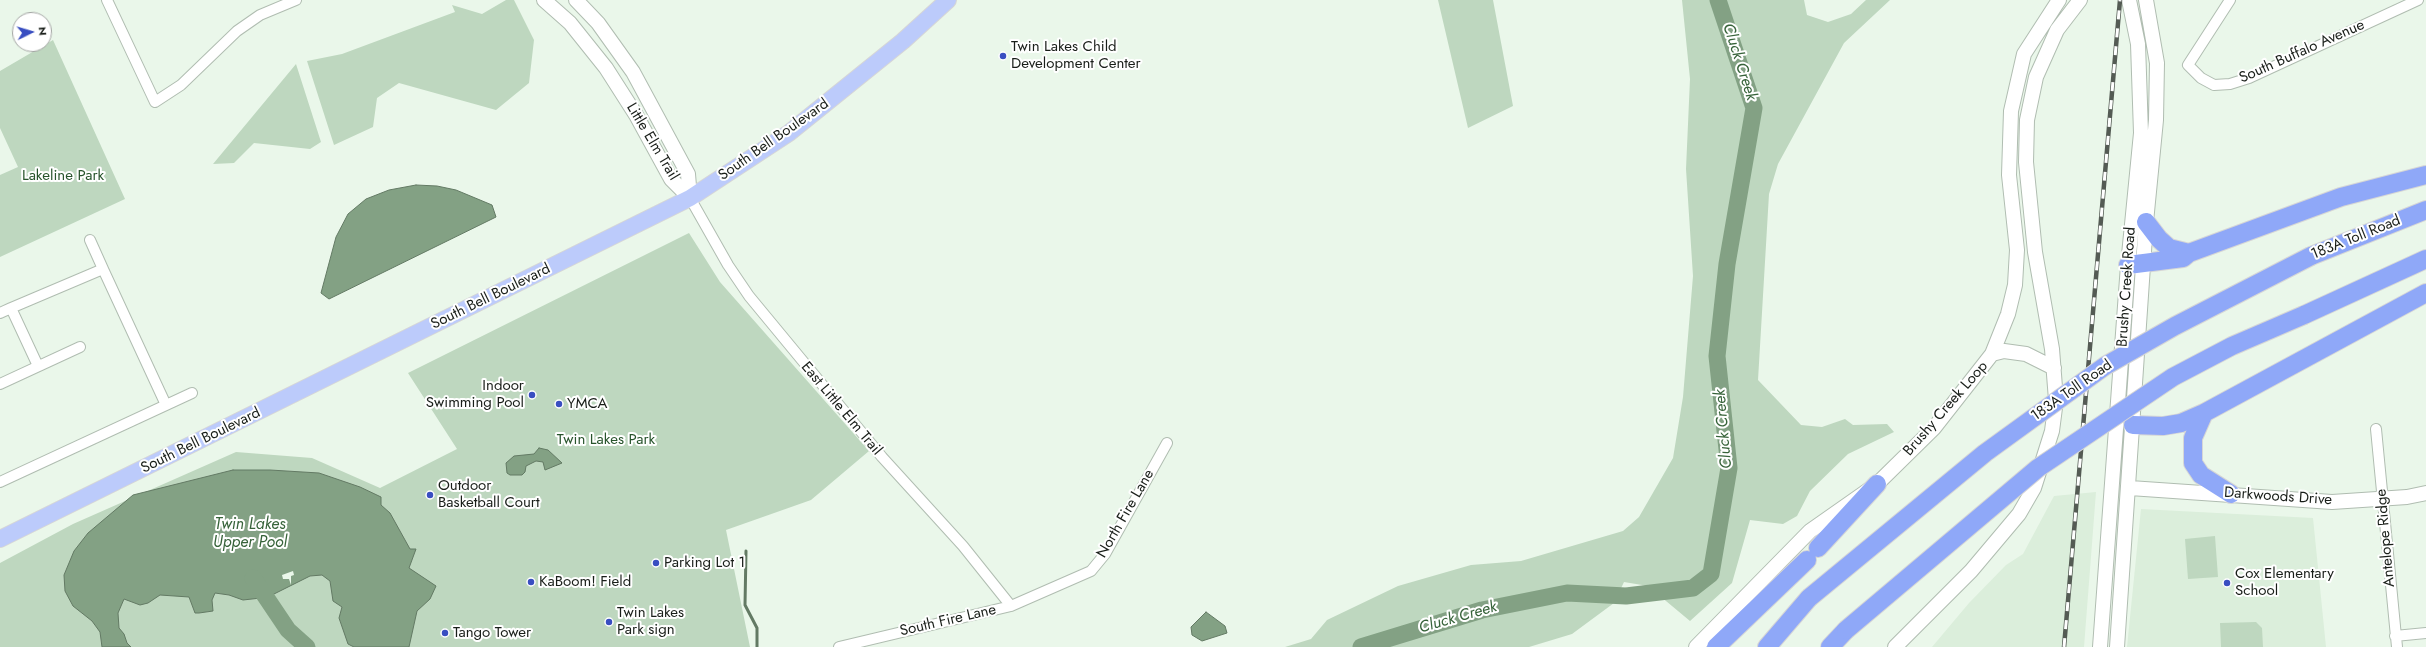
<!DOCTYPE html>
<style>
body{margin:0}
#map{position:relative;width:2426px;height:647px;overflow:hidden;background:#eaf7ea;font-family:Jost,sans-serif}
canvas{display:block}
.north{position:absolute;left:12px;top:12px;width:40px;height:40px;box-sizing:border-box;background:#fff;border:1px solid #a3a5a3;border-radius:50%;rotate:85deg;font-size:11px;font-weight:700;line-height:16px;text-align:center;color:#191e19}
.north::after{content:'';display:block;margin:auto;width:14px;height:18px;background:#394ec1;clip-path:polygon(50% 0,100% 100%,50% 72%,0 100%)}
</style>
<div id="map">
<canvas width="2426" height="647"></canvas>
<div class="north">N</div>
</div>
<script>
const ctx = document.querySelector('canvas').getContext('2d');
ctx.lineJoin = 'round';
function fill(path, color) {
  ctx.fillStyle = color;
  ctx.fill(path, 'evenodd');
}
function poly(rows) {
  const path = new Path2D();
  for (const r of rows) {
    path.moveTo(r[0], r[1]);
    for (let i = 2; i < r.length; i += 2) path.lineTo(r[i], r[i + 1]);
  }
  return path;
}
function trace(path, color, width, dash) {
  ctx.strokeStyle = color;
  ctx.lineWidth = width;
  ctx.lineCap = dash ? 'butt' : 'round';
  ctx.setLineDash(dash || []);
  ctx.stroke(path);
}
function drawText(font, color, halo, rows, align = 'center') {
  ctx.font = font + ' Jost,sans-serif';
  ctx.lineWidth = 4;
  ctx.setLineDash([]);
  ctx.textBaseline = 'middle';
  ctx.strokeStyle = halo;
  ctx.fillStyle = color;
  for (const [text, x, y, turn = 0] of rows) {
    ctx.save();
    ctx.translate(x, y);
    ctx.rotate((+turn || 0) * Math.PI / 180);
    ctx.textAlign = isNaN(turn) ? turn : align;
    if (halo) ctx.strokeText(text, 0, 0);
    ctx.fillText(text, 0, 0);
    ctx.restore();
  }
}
const built = poly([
 [2096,492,2084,647,1932,647,1969,603,2006,565,2023,554,2054,496],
 [2141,509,2313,518,2326,647,2127,647]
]);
const green = poly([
 [506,0,514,0,534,40,529,83,496,110,399,83,377,98,373,127,334,145,307,61,342,54,455,12,452,5,482,14],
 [1438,0,1493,0,1513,106,1468,128],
 [1682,0,1804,0,1807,15,1828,22,1851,14,1866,0,1890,0,1844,43,1778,164,1769,194,1758,380,1801,425,1822,427,1845,419,1853,425,1887,424,1894,432,1848,454,1810,491,1797,516,1783,524,1750,520,1732,583,1690,621,1648,586,1624,582,1614,603,1572,634,1529,647,1285,647,1311,639,1327,620,1398,586,1471,565,1521,561,1623,531,1639,517,1673,458,1683,397,1693,276,1686,169,1690,79],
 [53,40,125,199,0,257,0,175,18,167,0,128,0,71],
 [296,64,321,142,310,149,254,143,234,163,213,164],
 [689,233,720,282,869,451,811,500,726,530,750,647,0,647,0,563,73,524,236,452,312,458,380,488,457,449,408,373],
 [2215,536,2218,577,2188,579,2185,539],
 [2256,622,2262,628,2263,647,2221,647,2220,623]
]);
const water = poly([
 [416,185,437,186,456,190,492,205,496,217,329,299,321,293,336,237,348,214,366,199,389,190,416,185],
 [539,448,548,450,562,463,545,470,543,462,536,461,526,466,525,472,522,475,510,475,507,473,506,463,514,456,534,454,539,448],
 [233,470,270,470,319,473,360,487,381,497,381,505,390,513,410,549,416,549,409,568,436,586,430,599,417,611,409,647,354,647,348,644,339,618,342,607,333,601,330,581,322,575,310,576,272,595,261,598,243,600,229,595,215,593,212,600,213,611,199,613,195,613,189,597,160,595,148,603,140,605,124,599,118,613,119,628,124,634,127,643,131,647,102,647,100,632,92,621,73,606,65,591,64,575,74,551,88,533,133,495,233,470],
 [1206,612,1225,626,1227,633,1202,641,1192,635,1191,627,1206,612]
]);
const pier = poly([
 [293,571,294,575,291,576,291,585,289,579,283,579,282,575]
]);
const stream = poly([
 [746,551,745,605,757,628,757,647]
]);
const river = poly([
 [253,578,288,630,307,647],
 [1361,647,1482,610,1567,593,1626,596,1693,588,1711,574,1729,468,1717,356,1727,264,1754,108,1718,0]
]);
const street = poly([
 [107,0,155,102,181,85,237,31,260,15,296,0],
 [2230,0,2188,65,2201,78,2214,85,2230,84,2249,78,2418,0],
 [690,198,728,265,749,296,882,457,963,546,1011,606],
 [90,240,103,269],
 [0,313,11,308],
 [38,366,11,308,103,269,166,405],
 [0,384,80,347],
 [2376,429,2397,647],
 [0,482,192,393],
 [2395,636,2426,633],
 [839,647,1011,606,1091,571,1105,554,1167,443]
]);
const secondary = poly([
 [544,0,570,23,606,68,636,115,671,179,690,198],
 [576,0,598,23,633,72,688,174,690,198],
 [1992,354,2004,351,2026,354,2054,368],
 [2130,488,2332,502,2407,497,2426,493],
 [1696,647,1810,531,1877,484,1934,428,1992,354,2008,314,2015,285,2017,250,2009,175,2011,111,2024,54,2059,0],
 [1895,647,1971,571,2019,514,2034,488,2052,431,2056,400,2052,349,2035,252,2026,162,2027,120,2036,77,2057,30,2080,0],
 [2100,647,2128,265,2141,133,2138,44,2129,0],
 [2117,647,2146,222,2156,120,2157,63,2146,0]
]);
const primary = poly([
 [0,539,690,198,789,133,903,41,948,0]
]);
const highway = poly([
 [2146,222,2159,239,2169,248,2189,253],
 [2311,256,2426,210],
 [2128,265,2183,258,2189,253,2341,197,2426,175],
 [2304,315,2426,259],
 [2204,413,2193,438,2193,463,2201,475,2231,494],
 [2133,425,2163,426,2181,423,2204,413,2426,293],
 [1818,548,1877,484],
 [1716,647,1807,560],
 [1767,647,1809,598],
 [1830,647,1846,630]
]);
const rail = poly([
 [2064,647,2120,0]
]);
const highwayBridge = poly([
 [1809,598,1985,453,2105,366,2175,326,2311,256],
 [1846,630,2038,468,2173,377,2232,346,2304,315]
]);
const markers = [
 [1003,56,4,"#394ec1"],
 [532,395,4,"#394ec1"],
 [559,404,4,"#394ec1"],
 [430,495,4,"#394ec1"],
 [656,563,4,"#394ec1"],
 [531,582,4,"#394ec1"],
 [2227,583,4,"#394ec1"],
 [609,622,4,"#394ec1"],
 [445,633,4,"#394ec1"]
];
const poiNames = [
 ["Twin Lakes Child",1011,47],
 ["Development Center",1011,64],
 ["Indoor",524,386,"right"],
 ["Swimming Pool",524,403,"right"],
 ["YMCA",567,404],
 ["Outdoor",438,486],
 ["Basketball Court",438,503],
 ["Parking Lot 1",664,563],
 ["Cox Elementary",2235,574],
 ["School",2235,591],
 ["KaBoom! Field",539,582],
 ["Twin Lakes",617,613],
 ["Park sign",617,630],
 ["Tango Tower",453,633]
];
const streetNames = [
 ["South Buffalo Avenue",2302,52,-24],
 ["South Bell Boulevard",774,140,-35],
 ["Little Elm Trail",652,142,59],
 ["183A Toll Road",2356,238,-22],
 ["Brushy Creek Road",2127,287,-86],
 ["South Bell Boulevard",491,297,-26],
 ["183A Toll Road",2072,391,-35],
 ["East Little Elm Trail",841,409,50],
 ["Brushy Creek Loop",1946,409,-49],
 ["South Bell Boulevard",201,441,-26],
 ["Darkwoods Drive",2278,497,4],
 ["North Fire Lane",1126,514,-60],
 ["Antelope Ridge",2386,538,-95],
 ["South Fire Lane",948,621,-13]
];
const parkNames = [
 ["Lakeline Park",63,176],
 ["Twin Lakes Park",606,440]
];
const waterNames = [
 ["Cluck Creek",1739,62,72],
 ["Cluck Creek",1724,429,-95],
 ["Twin Lakes",250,525],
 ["Upper Pool",250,543],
 ["Cluck Creek",1458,618,-16]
];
fill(built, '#dbeedb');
fill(green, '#bed7bf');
fill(water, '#83a184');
trace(water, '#637a64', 1);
fill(pier, '#eaf7ea');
trace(stream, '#637a64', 3);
trace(river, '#83a184', 17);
trace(street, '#b0bdb1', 12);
trace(secondary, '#b0bdb1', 16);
trace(primary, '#d6d6d6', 18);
trace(highway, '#d6d6d6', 20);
trace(street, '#fff', 10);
trace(secondary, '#fff', 14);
trace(primary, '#bccbfb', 16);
trace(highway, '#8fa8f8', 18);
trace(rail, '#545b54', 4.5);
trace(rail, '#fff', 3, [9]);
trace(highwayBridge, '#d6d6d6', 20, []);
trace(highwayBridge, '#8fa8f8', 18);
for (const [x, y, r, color] of markers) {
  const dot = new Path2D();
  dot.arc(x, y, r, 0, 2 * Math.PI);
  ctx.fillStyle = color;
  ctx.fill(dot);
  trace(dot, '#fff', 1.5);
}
drawText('15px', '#191e19', '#fff', poiNames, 'left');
drawText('15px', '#191e19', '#fff', streetNames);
drawText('15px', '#28542c', '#fff', parkNames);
drawText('italic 16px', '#37633a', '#fff', waterNames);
</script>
